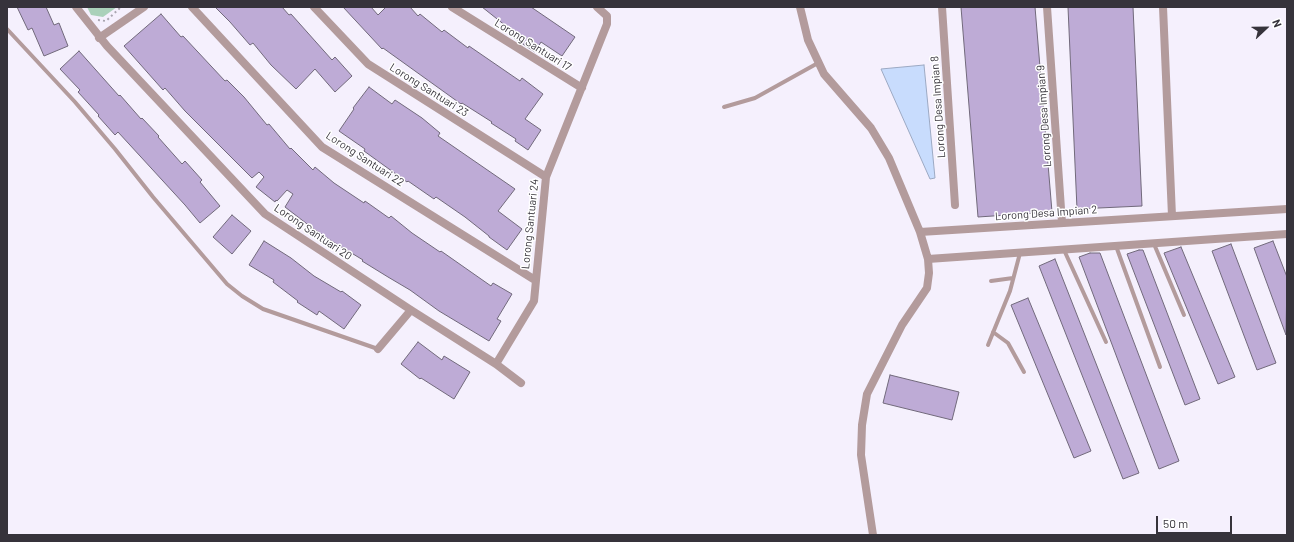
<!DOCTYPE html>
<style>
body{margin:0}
#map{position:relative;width:1294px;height:542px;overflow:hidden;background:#f5f0fd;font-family:Barlow,sans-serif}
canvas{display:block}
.frame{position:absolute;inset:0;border:8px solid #36333b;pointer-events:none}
.north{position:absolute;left:1246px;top:8px;width:40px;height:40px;-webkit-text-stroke:3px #fff;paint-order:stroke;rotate:68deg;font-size:11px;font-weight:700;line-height:16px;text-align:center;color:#36333b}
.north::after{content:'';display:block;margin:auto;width:14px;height:18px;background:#36333b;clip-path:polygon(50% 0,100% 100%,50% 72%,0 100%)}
.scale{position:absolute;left:1156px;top:516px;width:76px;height:18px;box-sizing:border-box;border:2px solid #36333b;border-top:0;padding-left:5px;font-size:12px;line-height:14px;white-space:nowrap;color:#36333b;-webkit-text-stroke:3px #fff;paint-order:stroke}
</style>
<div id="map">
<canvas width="1294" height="542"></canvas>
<div class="frame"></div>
<div class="north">N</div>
<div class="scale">50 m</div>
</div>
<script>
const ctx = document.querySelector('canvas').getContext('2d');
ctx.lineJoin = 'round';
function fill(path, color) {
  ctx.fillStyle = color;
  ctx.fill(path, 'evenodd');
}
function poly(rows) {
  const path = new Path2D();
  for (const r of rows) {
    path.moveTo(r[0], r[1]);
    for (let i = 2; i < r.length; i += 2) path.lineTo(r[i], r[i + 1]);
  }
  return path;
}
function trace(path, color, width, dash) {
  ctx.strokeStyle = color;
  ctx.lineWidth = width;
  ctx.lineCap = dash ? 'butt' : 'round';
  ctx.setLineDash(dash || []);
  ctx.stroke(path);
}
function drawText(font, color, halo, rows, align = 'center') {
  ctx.font = font + ' Barlow,sans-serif';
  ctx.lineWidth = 3;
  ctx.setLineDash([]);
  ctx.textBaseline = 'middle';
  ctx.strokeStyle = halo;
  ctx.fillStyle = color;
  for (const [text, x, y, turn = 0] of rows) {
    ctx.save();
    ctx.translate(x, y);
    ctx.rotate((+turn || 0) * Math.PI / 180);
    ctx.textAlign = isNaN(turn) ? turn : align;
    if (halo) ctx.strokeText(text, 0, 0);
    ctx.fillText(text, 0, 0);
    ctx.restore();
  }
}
const green = poly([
 [87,7,117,7,103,17,91,15]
]);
const water = poly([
 [924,65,935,178,930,179,881,69,924,65]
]);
const building = poly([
 [17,7,46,7,54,25,59,23,68,46,44,56,32,28,28,30,17,7],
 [215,7,282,7,289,15,291,14,332,60,335,57,352,76,335,92,315,69,296,89,271,65,253,43,250,45,230,22,215,7],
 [343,7,371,7,378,15,386,7,410,7,418,16,420,14,442,32,444,30,468,48,469,46,520,81,522,78,543,94,525,119,541,130,528,150,515,141,516,139,491,123,492,122,462,103,461,104,383,48,382,49,343,7],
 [482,7,531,7,575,37,562,56,541,42,535,52,514,38,516,34,482,7],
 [961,7,1035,7,1052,212,978,217,961,7],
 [1068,7,1133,7,1142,206,1077,209,1068,7],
 [161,14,181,37,183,36,225,81,227,80,244,97,267,125,269,124,290,149,291,148,313,170,315,167,334,183,364,203,365,201,389,218,391,216,412,233,440,252,441,251,491,286,493,283,512,294,497,319,501,321,489,341,439,311,410,290,388,277,362,261,363,260,330,240,311,227,285,207,293,194,287,190,277,201,276,200,275,202,256,187,264,177,259,172,252,178,185,111,165,88,163,90,124,46,161,14],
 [79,51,119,96,120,95,141,119,142,118,159,136,158,137,182,164,185,161,202,180,200,182,220,206,200,223,185,205,118,132,115,135,98,116,99,115,78,92,80,90,60,69,79,51],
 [369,87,392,104,395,100,422,118,440,133,438,136,515,189,498,211,522,229,507,250,489,237,489,236,465,217,436,197,434,199,408,181,407,182,364,151,365,149,339,131,354,109,353,108,369,87],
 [232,215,251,231,232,254,213,237,232,215],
 [264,241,291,258,314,276,341,292,342,291,361,305,344,329,319,311,317,315,297,302,298,301,273,282,274,280,249,265,264,241],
 [1273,241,1287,277,1286,335,1254,248,1273,241],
 [1231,244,1276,363,1257,370,1212,251,1231,244],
 [1181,247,1235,377,1218,384,1164,253,1181,247],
 [1139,250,1143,250,1200,399,1185,405,1127,254,1139,250],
 [1090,253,1100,253,1179,461,1159,469,1079,257,1090,253],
 [1055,259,1139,473,1123,479,1039,266,1055,259],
 [1028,298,1091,451,1074,458,1011,305,1028,298],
 [418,342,442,360,444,356,470,372,454,399,421,378,420,379,401,364,418,342],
 [890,375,959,392,952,420,883,403,890,375]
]);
const path = poly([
 [98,20,106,21,121,7]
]);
const service = poly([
 [7,29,75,102,115,149,153,197,227,284,242,296,263,309,378,349],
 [724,107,755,98,818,63],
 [1154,244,1184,315],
 [1116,246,1160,367],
 [1064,250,1106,342],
 [991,281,1013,278],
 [993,332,1008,343,1024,372],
 [988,345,1010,291,1020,253]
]);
const minor = poly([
 [76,7,107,46,265,214,411,310,496,364,521,383],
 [192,7,322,147,535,280],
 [314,7,368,64,546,177],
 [452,7,582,88],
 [800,7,808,40,824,74,871,128,889,158,920,232,928,259,929,273,927,288,902,325,867,394,862,425,861,455,873,535],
 [942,7,955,205],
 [1047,7,1062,223],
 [1163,7,1172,216],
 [99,38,144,7],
 [920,232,1287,209],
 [928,259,1287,234],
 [378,349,411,310],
 [496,364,534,301,546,177,607,24,607,16,597,7]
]);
const streetNames = [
 ["Lorong Santuari 17",533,45,32],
 ["Lorong Santuari 23",429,90,32],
 ["Lorong Desa Impian 8",938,107,-94],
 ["Lorong Desa Impian 9",1044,116,-94],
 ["Lorong Santuari 22",365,159,33],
 ["Lorong Desa Impian 2",1046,213,-4],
 ["Lorong Santuari 24",530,224,-84],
 ["Lorong Santuari 20",313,232,34]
];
fill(green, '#aad1ba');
fill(water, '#c8dcfd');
trace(water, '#9ca9c3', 1);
fill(building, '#beabd6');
trace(building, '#71697b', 1);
trace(path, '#a9a5b0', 2, [2, 3]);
trace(service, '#b39b9c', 4);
trace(minor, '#b39b9c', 8);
drawText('11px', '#36333b', '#fff', streetNames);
</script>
